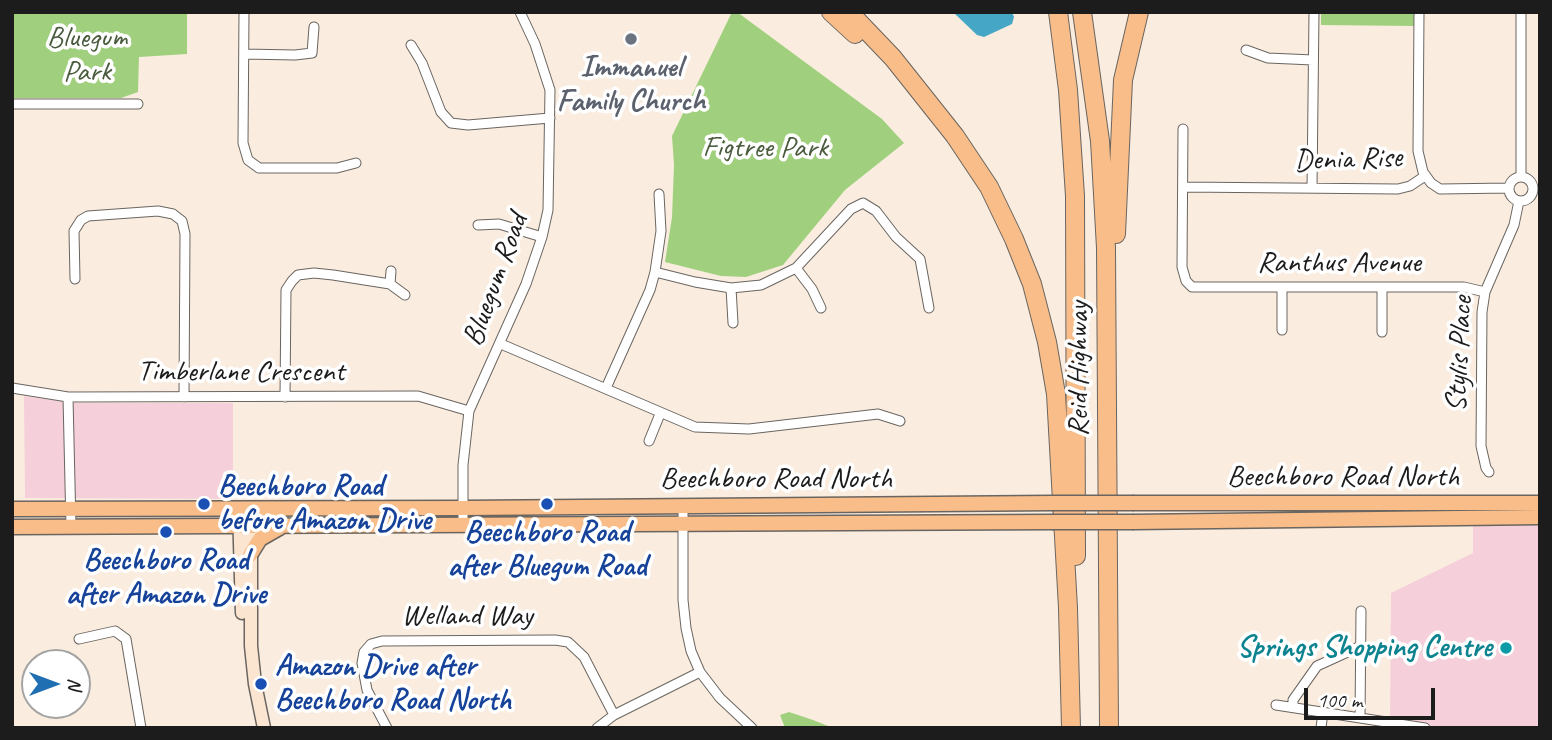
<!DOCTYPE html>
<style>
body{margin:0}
#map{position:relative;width:1552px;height:740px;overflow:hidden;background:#faeddf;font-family:Caveat,sans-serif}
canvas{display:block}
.frame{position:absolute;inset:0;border:14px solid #1c1c1c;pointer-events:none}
.north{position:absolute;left:21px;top:649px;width:70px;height:70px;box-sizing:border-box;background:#fff;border:2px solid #a4a4a4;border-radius:50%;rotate:90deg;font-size:19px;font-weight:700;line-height:28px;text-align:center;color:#1c1c1c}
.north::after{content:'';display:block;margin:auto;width:24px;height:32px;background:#1f6fb2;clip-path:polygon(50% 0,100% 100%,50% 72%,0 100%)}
.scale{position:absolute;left:1304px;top:688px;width:131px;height:32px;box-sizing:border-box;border:4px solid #1c1c1c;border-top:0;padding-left:9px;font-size:21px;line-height:24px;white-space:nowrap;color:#1c1c1c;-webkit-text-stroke:5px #fff;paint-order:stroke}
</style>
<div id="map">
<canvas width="1552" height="740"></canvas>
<div class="frame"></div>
<div class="north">N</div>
<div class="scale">100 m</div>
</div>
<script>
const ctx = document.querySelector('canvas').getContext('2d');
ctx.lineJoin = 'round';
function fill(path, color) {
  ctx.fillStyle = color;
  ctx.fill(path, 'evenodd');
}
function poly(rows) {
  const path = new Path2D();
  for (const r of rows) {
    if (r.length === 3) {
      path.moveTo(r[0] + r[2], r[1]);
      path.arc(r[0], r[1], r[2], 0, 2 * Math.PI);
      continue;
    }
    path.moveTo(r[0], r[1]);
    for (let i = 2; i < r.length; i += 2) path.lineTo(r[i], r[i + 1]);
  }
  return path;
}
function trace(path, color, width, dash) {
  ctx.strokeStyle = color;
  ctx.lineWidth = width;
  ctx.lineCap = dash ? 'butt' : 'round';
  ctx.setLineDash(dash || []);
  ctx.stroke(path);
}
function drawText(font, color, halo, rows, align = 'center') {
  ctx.font = font + ' Caveat,sans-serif';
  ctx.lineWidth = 7;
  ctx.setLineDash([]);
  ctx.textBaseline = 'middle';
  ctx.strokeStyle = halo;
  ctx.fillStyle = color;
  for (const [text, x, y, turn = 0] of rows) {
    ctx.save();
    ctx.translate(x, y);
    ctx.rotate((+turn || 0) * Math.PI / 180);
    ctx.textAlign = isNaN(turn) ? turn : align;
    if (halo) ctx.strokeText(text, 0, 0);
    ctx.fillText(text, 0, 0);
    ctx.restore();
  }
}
const built = poly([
 [24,396,74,403,233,403,233,499,25,498],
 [1540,517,1540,728,1425,728,1390,722,1391,593,1473,553,1473,518]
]);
const green = poly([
 [12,12,187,12,187,54,139,57,138,92,121,98,12,98],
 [732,12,737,12,882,119,904,143,845,190,783,265,746,277,721,276,665,262,672,217,674,165,672,136],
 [1321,12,1414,12,1414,26,1321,25],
 [789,712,813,720,833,728,785,728,780,715]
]);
const water = poly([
 [953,12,1012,12,1014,17,1012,24,984,37,977,35]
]);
const street = poly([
 [244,12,243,143,248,160,259,168,337,168,356,163],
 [1419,12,1418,151,1423,172,1431,183,1440,189,1509,188],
 [411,45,422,63,441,112,451,123,468,125,550,118],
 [1246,50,1268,58,1313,60],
 [244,54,295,55,312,53,314,27],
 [12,104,138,104],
 [1183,129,1182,267,1186,281,1192,287,1464,287,1485,292],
 [1521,177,1521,12],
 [1521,189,12],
 [1183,187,1398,189,1410,186,1425,176],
 [1312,188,1314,12],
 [478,225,499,224,542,237],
 [796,268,812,289,821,308],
 [655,272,695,282,731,288,761,285,796,268,851,209,863,203,876,211,896,237,920,259,929,308],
 [75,279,74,231,81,220,88,216,158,211,173,214,182,221,185,234,184,397],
 [390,284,391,271],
 [1382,287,1382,332],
 [731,288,733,323],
 [1282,288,1282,330],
 [501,344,695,427,749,429,878,414,900,421],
 [12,388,68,397,418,396,469,411],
 [606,388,650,290,655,272,661,231,659,194],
 [68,397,71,527],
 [285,397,286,290,292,281,298,275,314,273,333,275,390,284,405,295],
 [649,441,660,414],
 [1489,472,1486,468,1481,446,1482,312,1485,292,1514,225,1519,201],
 [683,506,683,600,686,628,691,651,700,672,720,698,752,728],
 [463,524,463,465,469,411,526,284,542,237,548,210,550,90,535,44,520,12],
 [79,639,115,631,126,639,141,728],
 [1276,705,1425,728],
 [1293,707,1293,700,1317,666,1361,646],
 [1360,718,1361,611],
 [387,728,367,690,362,663,364,652,371,644,382,641,555,640,568,642,584,657,614,715],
 [597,728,614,715,700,672],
 [1321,728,1323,712]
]);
const secondary = poly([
 [239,508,242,613],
 [251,516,251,646,255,684,264,728]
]);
const primary = poly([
 [1134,503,1540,503],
 [12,509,464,508,1052,503],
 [1134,522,1540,517],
 [12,527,1052,522],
 [250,555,260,539,281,527]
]);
const highway = poly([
 [831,12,855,34],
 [849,12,893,58,955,136,989,187,1014,239,1032,284,1047,342,1056,394,1068,608,1071,728],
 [1058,12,1068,90,1075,196,1076,556],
 [1082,12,1100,141,1106,248,1109,728],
 [1116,234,1123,80,1139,12]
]);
const primaryBridge = poly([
 [1052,503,1134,503],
 [1052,522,1134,522]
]);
const markers = [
 [631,39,7,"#6b7280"],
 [204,504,7,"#1a4fb4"],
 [547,504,7,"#1a4fb4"],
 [166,532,7,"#1a4fb4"],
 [1506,648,7,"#0f9aa8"],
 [261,684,7,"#1a4fb4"]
];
const parkNames = [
 ["Bluegum",87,38],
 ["Park",87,72],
 ["Figtree Park",765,148]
];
const worshipNames = [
 ["Immanuel",631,68],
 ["Family Church",631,102]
];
const streetNames = [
 ["Denia Rise",1348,160,-2],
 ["Ranthus Avenue",1339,263],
 ["Bluegum Road",496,280,-70],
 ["Stylis Place",1460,354,-87],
 ["Reid Highway",1079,369,-90],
 ["Timberlane Crescent",241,372],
 ["Beechboro Road North",1343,477],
 ["Beechboro Road North",776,479],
 ["Welland Way",467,616]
];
const transitNames = [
 ["Beechboro Road",218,487],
 ["before Amazon Drive",218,521],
 ["Beechboro Road",547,533,"center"],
 ["after Bluegum Road",547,567,"center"],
 ["Beechboro Road",166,561,"center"],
 ["after Amazon Drive",166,595,"center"],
 ["Amazon Drive after",275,667],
 ["Beechboro Road North",275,701]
];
const cultureNames = [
 ["Springs Shopping Centre",1492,648]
];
fill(built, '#f5cfd9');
fill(green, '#a0d07e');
fill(water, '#45a7c5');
trace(street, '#6a6560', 11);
trace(secondary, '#6a6560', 15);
trace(primary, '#6a6560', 17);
trace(highway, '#6a6560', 20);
trace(street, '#fff', 9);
trace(secondary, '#fce5d0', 12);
trace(primary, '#f8bd89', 14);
trace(highway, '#f8bd89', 18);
trace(primaryBridge, '#6a6560', 17, []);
trace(primaryBridge, '#f8bd89', 14);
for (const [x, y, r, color] of markers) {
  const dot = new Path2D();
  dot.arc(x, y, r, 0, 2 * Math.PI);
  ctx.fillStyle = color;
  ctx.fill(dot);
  trace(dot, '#fff', 2.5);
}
drawText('30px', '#4a5b3e', '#fff', parkNames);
drawText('bold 30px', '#5b616d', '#fff', worshipNames);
drawText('30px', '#1c1c1c', '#fff', streetNames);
drawText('bold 30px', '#164399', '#fff', transitNames, 'left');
drawText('bold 30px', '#0d838f', '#fff', cultureNames, 'right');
</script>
